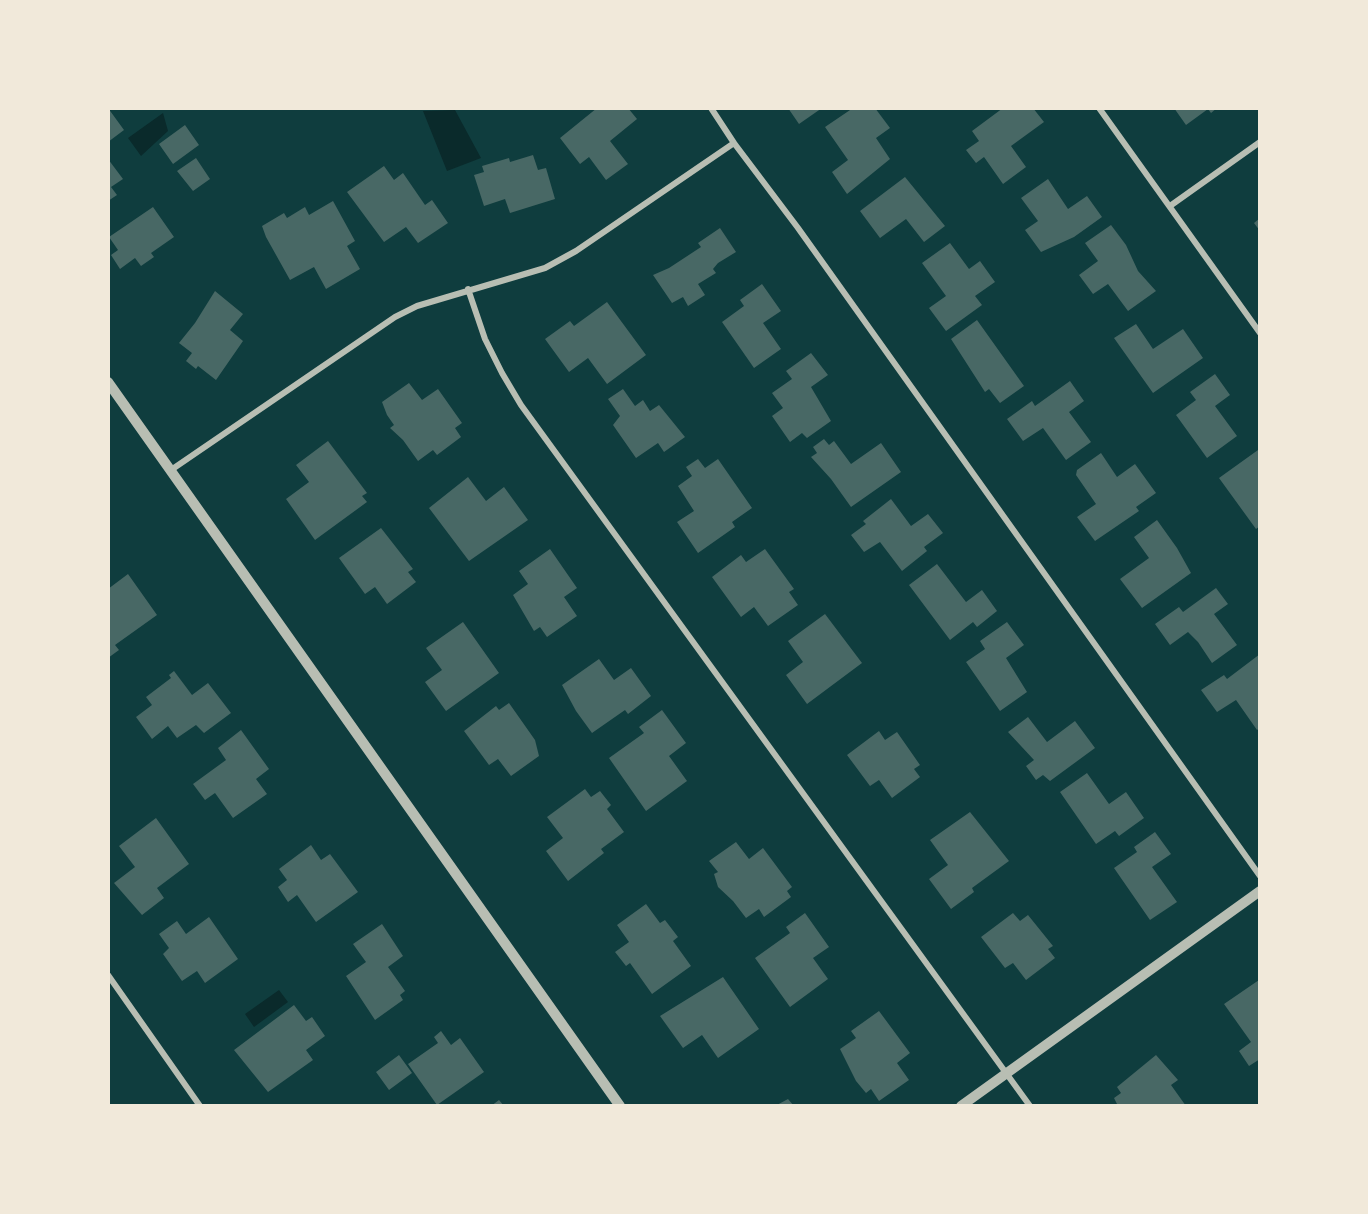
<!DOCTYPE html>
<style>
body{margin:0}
#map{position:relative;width:1368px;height:1214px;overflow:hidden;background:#0f3d3e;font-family:"Roboto Serif",serif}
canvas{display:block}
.frame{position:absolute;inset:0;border:110px solid #f1e9da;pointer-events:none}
</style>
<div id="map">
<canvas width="1368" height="1214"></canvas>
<div class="frame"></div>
</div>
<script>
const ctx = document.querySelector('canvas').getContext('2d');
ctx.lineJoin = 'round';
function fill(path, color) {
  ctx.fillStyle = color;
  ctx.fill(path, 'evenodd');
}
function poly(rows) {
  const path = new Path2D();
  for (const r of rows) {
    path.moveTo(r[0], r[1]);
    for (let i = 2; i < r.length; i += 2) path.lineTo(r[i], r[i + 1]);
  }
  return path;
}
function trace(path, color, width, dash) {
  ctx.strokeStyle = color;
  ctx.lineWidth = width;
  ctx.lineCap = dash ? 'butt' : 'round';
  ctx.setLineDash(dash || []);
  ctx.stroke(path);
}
const water = poly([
 [455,110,481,158,447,171,423,111],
 [163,113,168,131,141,156,128,138],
 [279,990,288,1002,254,1027,245,1014]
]);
const building = poly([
 [108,108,124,130,108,142],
 [597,108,606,108,607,110,610,108,628,108,637,119,610,141,628,164,606,180,589,157,580,164,560,138],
 [788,108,822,108,799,124],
 [853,108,875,108,890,128,876,138,890,159,847,194,832,172,848,160,825,127],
 [1003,108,1033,108,1044,122,1011,146,1026,167,1003,184,984,157,976,163,966,150,979,141,972,131],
 [1174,108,1217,108,1211,113,1208,109,1186,125],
 [185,125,199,145,173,164,159,144],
 [533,155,538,170,546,168,555,199,510,213,505,199,484,206,474,175,484,172,482,166,509,158,510,162],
 [196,158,210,179,193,191,177,171],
 [108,159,123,179,111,187,117,195,108,201],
 [384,166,394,180,403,173,425,205,432,200,448,223,418,243,406,227,384,242,347,192],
 [905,177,945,226,924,242,906,219,880,238,860,211],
 [1048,179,1068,209,1087,196,1102,217,1074,237,1041,252,1025,230,1038,221,1021,198],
 [333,201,355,241,347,246,360,269,326,289,314,267,290,280,266,237,262,226,284,213,287,218,305,207,309,215],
 [153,207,174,237,151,253,154,257,141,266,135,258,120,269,111,255,118,250,109,237],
 [1260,218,1260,231,1254,223],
 [1111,225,1126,245,1138,271,1156,291,1128,311,1108,284,1093,294,1079,275,1098,261,1085,243],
 [720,228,736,252,718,263,713,269,716,273,698,284,705,295,688,306,683,297,672,303,653,275,669,268,701,247,698,243],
 [950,243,969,269,980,261,995,282,975,296,982,305,946,331,929,308,946,296,922,263],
 [762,284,781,311,763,323,781,349,754,368,722,322,744,306,740,300],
 [215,291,243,314,230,330,243,341,216,380,198,366,196,369,186,361,192,353,179,343,195,323],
 [607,302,646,355,607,384,588,358,569,372,545,339,570,321,574,326],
 [977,320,1024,386,1000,403,989,389,985,392,951,339],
 [1136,324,1153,349,1183,329,1203,358,1153,393,1114,338],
 [811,353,828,375,811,387,831,421,807,438,802,433,790,442,772,416,783,408,772,393,792,379,786,371],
 [1215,374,1230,395,1215,406,1237,436,1207,458,1176,415,1196,400,1190,392],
 [1070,381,1084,401,1069,412,1091,442,1066,460,1043,428,1023,441,1007,419,1032,401,1035,406],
 [409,383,422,400,438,389,462,423,455,428,461,437,437,455,433,450,418,461,403,440,390,428,394,425,387,415,382,402],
 [623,389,635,406,643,400,650,411,659,405,685,437,664,452,658,443,636,458,613,425,620,416,608,399],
 [824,439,829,445,834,441,851,464,881,443,901,472,851,507,831,479,811,457,817,453,813,447],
 [328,441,367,493,362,496,367,502,315,540,286,499,309,482,296,465],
 [1258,450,1260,454,1260,526,1256,529,1219,478],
 [1101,453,1117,477,1135,464,1156,493,1136,507,1139,511,1095,541,1077,517,1096,504,1076,475,1077,470],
 [698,459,705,468,718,459,752,508,732,522,735,527,698,553,677,522,694,511,678,486,692,476,686,467],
 [468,477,486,501,504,487,528,520,469,561,429,508],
 [891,499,911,526,928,514,943,533,924,547,927,551,902,571,880,542,864,552,851,535,866,524,863,521],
 [1157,520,1177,548,1191,573,1142,608,1120,579,1149,558,1134,537],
 [381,528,413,569,408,572,416,582,387,604,375,587,365,594,339,558],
 [550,549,577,588,564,597,577,616,547,637,540,627,534,631,513,595,528,584,519,571],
 [765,549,794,589,789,592,798,605,768,626,754,607,741,617,712,577,741,555,746,562],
 [937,564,966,602,982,590,997,611,977,627,973,622,950,640,909,585],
 [128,574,157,615,115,645,119,650,108,658,108,589],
 [1216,588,1228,604,1214,614,1237,645,1212,663,1198,642,1188,632,1170,645,1155,624,1179,607,1183,612],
 [825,614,862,663,807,704,786,675,803,662,788,641],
 [463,622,499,673,446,711,425,682,442,670,426,648],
 [1007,622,1024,645,1006,658,1027,692,1000,711,966,662,985,649,980,641],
 [1260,654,1260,728,1257,730,1236,700,1217,712,1201,690,1224,675,1227,679],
 [599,659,614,680,631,668,651,696,628,714,625,710,592,733,576,711,562,685],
 [174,671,192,695,208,683,231,713,204,733,196,725,177,738,168,726,152,739,136,717,152,705,146,697,171,678,169,675],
 [509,703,535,740,539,756,511,776,498,759,489,765,464,731,496,706,499,710],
 [662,710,686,743,669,756,687,781,646,811,609,758,644,733,639,727],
 [1028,717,1047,742,1075,721,1095,748,1050,781,1043,775,1036,780,1026,766,1034,760,1008,732],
 [241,730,269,769,256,779,267,794,233,818,215,793,205,800,193,784,226,760,218,748],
 [879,731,885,740,897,732,920,765,914,769,920,777,892,798,879,780,870,786,847,755],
 [1087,773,1109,804,1126,792,1144,818,1119,836,1115,831,1096,844,1060,792],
 [585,789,591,797,600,791,611,805,607,809,624,832,601,849,604,853,568,881,546,851,563,838,547,817],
 [970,812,1009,861,972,888,974,892,951,909,929,879,948,865,930,840],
 [156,818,189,864,157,888,164,898,142,915,114,883,135,867,119,846],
 [1155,832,1171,854,1152,867,1177,902,1150,920,1114,868,1137,852,1134,847],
 [736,842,749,859,763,848,792,887,787,891,791,897,764,917,759,909,746,918,733,901,718,887,714,874,718,872,709,861],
 [311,845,321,860,330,854,358,892,316,922,297,895,288,902,278,887,287,880,279,869],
 [646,904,660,923,665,920,678,937,673,941,691,966,652,994,630,963,626,966,615,952,629,942,617,925],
 [805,913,829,947,813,958,828,979,790,1007,755,958,790,933,786,927],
 [1013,913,1020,921,1028,915,1053,946,1048,949,1055,958,1026,980,1013,963,1005,968,981,937],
 [209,917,238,959,205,983,197,971,182,981,163,954,169,948,159,934,177,921,186,934],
 [382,924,403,956,388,967,405,991,400,995,403,1000,375,1020,346,976,366,962,353,944],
 [723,977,759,1029,718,1058,702,1035,683,1048,660,1016],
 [1259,980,1260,1059,1249,1066,1239,1051,1251,1042,1224,1004],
 [294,1005,306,1021,312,1017,325,1036,306,1050,313,1060,268,1092,234,1050],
 [879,1011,910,1053,897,1063,909,1080,879,1101,871,1089,866,1093,856,1081,840,1049,856,1038,851,1031],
 [441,1031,451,1045,460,1038,484,1072,437,1105,408,1064,438,1043,434,1037],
 [399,1055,412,1073,389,1090,376,1072],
 [1156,1055,1178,1080,1171,1085,1186,1106,1118,1106,1114,1098,1121,1093,1117,1087],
 [788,1099,794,1106,775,1106],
 [499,1100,504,1106,491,1106]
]);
const minor = poly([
 [1099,108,1260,333],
 [734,143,798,228,1260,876],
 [1170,206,1260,142],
 [468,289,485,339,502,373,521,405,1030,1106],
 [171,470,395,317,417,306,545,268,576,251,734,143,711,108],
 [108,975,200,1106]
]);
const tertiary = poly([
 [108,382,620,1106],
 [961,1106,1260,891]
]);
fill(water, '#0a2a2b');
fill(building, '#486865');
trace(minor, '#b8beb3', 6);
trace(tertiary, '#b8beb3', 10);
</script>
